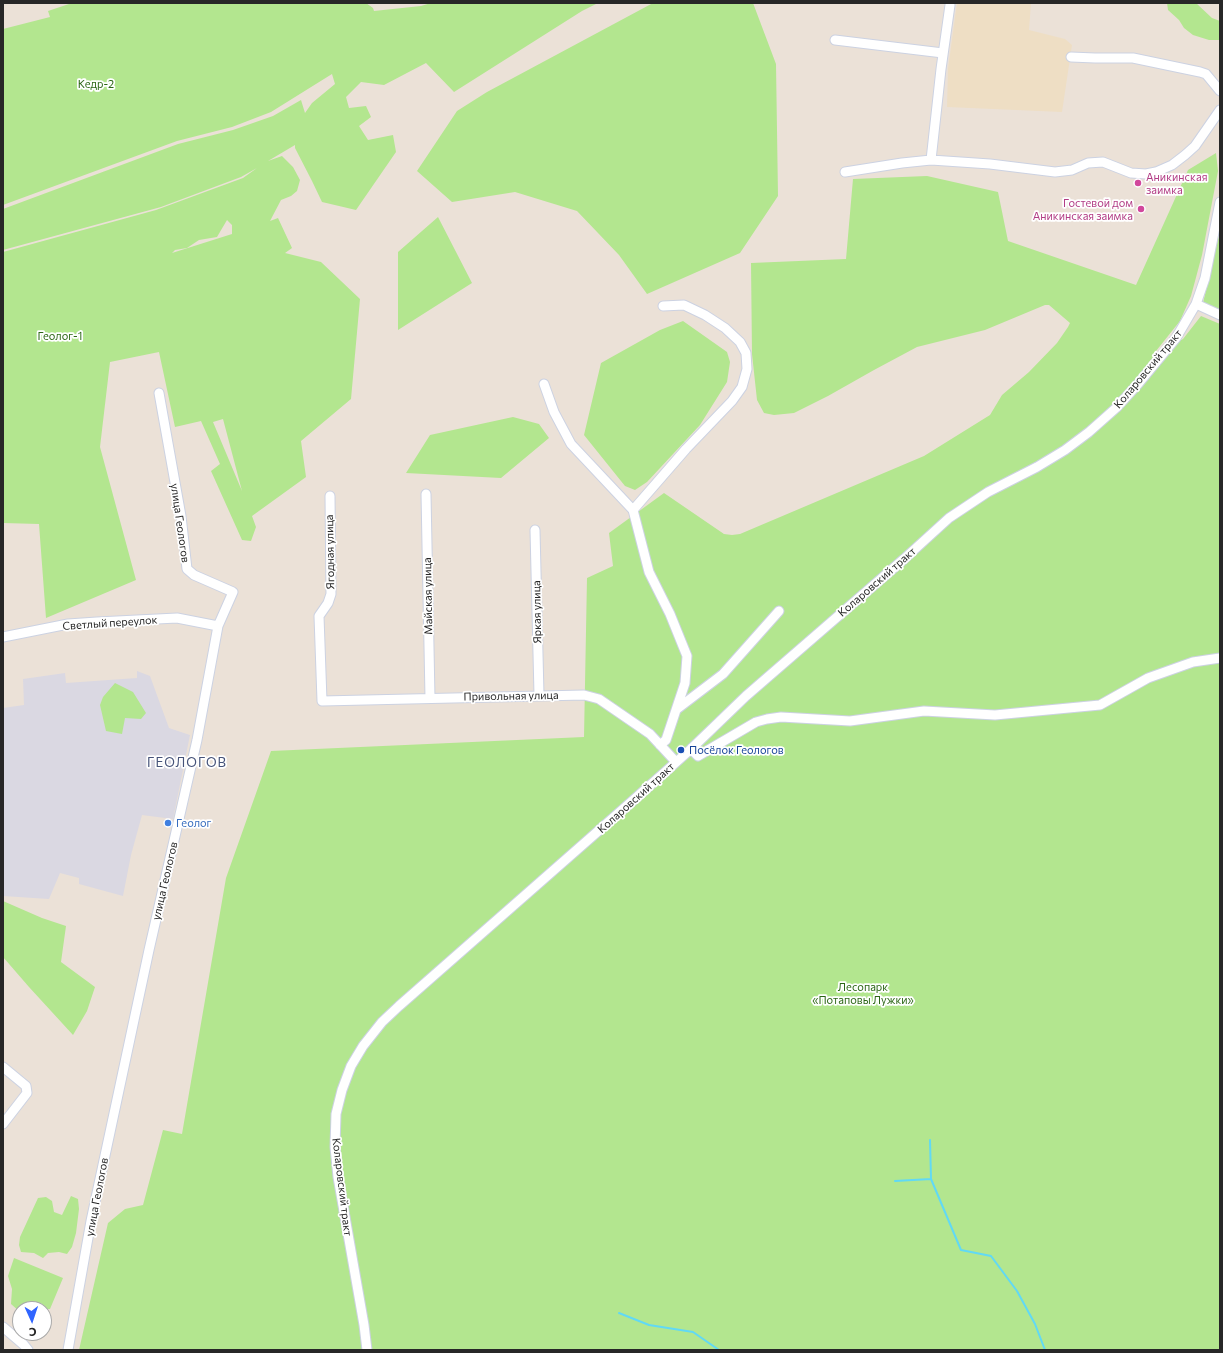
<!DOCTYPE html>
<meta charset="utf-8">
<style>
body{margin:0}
#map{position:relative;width:1223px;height:1353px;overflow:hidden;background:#ebe1d7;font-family:Commissioner,sans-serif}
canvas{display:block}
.frame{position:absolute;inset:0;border:4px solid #272727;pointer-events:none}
.north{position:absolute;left:12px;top:1301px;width:40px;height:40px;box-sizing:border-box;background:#fff;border:1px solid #a9a9a9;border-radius:50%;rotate:177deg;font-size:11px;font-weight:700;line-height:16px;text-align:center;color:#272727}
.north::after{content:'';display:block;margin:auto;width:14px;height:18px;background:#3065ff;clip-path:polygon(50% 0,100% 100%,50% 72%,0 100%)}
</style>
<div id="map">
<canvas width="1223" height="1353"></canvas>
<div class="frame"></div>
<div class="north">С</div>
</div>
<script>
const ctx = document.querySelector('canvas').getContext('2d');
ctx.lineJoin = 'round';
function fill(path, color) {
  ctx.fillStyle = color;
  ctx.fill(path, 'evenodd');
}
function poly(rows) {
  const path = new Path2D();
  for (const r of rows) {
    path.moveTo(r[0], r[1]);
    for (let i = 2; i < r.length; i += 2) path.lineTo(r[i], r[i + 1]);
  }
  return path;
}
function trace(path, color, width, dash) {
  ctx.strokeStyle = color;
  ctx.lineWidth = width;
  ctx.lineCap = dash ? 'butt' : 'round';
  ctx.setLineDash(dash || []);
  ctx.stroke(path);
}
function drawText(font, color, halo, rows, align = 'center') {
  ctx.font = font + ' Commissioner,sans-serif';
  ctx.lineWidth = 3.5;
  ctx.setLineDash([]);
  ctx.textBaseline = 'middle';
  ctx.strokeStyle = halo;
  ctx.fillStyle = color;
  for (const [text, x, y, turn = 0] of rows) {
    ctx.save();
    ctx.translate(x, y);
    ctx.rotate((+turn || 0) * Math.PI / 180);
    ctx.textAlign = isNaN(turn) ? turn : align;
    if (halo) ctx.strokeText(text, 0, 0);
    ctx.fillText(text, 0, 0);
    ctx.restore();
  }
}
const industrial = poly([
 [137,671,150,676,169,728,190,735,173,819,142,815,131,855,123,896,79,884,79,878,60,873,49,899,3,896,3,708,24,705,23,679,65,673,66,683,137,678]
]);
const education = poly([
 [957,3,1031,3,1029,30,1065,39,1072,45,1062,112,947,107,948,69]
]);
const green = poly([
 [72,3,366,3,373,8,374,11,421,6,431,3,598,3,582,11,454,92,426,63,384,85,361,82,346,97,349,108,366,106,371,117,359,126,368,140,393,135,396,152,356,210,322,202,312,181,295,148,295,145,268,161,282,156,293,167,300,180,297,191,291,196,281,200,270,221,278,218,292,248,285,253,321,262,360,299,351,399,301,441,306,477,252,516,256,527,251,541,242,540,211,471,220,464,201,421,175,427,159,352,110,362,100,447,136,580,46,618,39,524,3,523,3,252,156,210,243,178,257,168,241,177,161,207,3,250,3,209,178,144,233,130,273,116,301,100,305,113,312,103,335,84,332,74,271,112,232,127,177,141,3,205,3,29,50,17,48,11],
 [227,220,232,225,232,234,172,253,175,250,187,248,199,240,217,237],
 [223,419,242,491,213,422],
 [653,3,753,3,776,64,778,196,740,253,647,294,619,255,577,211,515,192,452,202,417,171,457,111,487,92],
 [1167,3,1196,3,1212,18,1220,21,1220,40,1209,40,1193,35,1184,28,1179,20,1168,10],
 [1216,153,1218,171,1202,255,1191,296,1180,321,1152,356,1183,339,1201,316,1220,324,1220,1350,79,1350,108,1223,125,1209,143,1205,163,1130,182,1134,226,878,271,751,584,737,587,578,613,566,609,533,664,493,724,534,732,535,740,534,924,456,990,415,1002,395,1029,372,1057,343,1068,327,1070,323,1049,305,1045,305,985,330,917,347,874,370,828,396,794,413,774,415,764,413,757,400,752,354,751,263,846,259,853,179,927,176,998,192,1008,241,1136,285,1188,170],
 [438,217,472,283,398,330,398,252],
 [1220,231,1220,311,1203,303],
 [683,321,727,352,730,362,727,382,700,425,647,482,635,490,625,486,584,435,601,363,660,330],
 [513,417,539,424,549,438,501,478,406,473,430,435],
 [115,683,133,692,146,713,141,719,125,718,122,734,106,731,100,705,103,697],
 [3,901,42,918,66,926,61,962,95,987,87,1011,73,1035,29,987,3,957],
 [71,1196,78,1199,79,1209,76,1233,72,1247,67,1254,59,1252,48,1253,43,1258,34,1253,21,1252,19,1245,20,1237,38,1198,46,1197,52,1201,54,1212,62,1215],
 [14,1258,63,1278,50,1309,20,1309,20,1312,11,1304,12,1289,8,1276]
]);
const stream = poly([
 [930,1140,931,1179],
 [895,1181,931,1179,961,1250,991,1256,1017,1291,1035,1324,1045,1350],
 [619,1313,649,1325,693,1332,719,1350]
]);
const minor = poly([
 [835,40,943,53],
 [1071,57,1095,58,1133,58,1200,72,1206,74,1220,91],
 [931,160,941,69,950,5],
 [845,172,902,163,931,160,990,164,1055,172,1072,170,1088,163,1103,162,1131,173,1146,174,1156,172,1172,165,1185,155,1195,146,1220,110],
 [1196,304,1220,315],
 [544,384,554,412,571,444,633,510,649,572,670,614,687,656,685,683,666,740,660,745],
 [426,494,430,698],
 [330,496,331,594,328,603,319,616,322,701,584,695,599,699,650,734,676,762],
 [633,510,686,449,732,401,742,387,747,369,746,353,740,342,725,328,705,315,684,305,663,306],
 [535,530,539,695],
 [3,637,68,624,97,622,177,618,218,626],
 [677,709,723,674,779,611],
 [691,749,698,756,756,722,767,719,781,717,850,721,924,711,995,715,1100,705,1148,678,1193,662,1220,658],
 [3,1067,26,1086,27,1093,3,1124],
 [3,1327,24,1345,28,1350],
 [68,1350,91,1221,149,950,197,740,218,626,233,592,194,575,187,569,181,516,159,393],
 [367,1350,364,1325,338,1177,335,1147,336,1114,342,1090,351,1066,363,1046,382,1022,399,1006,629,804,691,749,746,696,904,559,949,518,988,492,1037,467,1065,450,1089,432,1116,408,1138,384,1176,338,1196,304,1205,278,1220,202]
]);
const markers = [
 [1138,183,4,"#d1479c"],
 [1141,209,4,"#d1479c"],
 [681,750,4,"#1a4fb4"],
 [168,823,4,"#3f7fe0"]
];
const parkNames = [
 ["Кедр-2",96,84],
 ["Геолог-1",60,336],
 ["Лесопарк",863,987],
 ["«Потаповы Лужки»",863,1000]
];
const hotelNames = [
 ["Аникинская",1146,177],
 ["заимка",1146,190],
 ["Гостевой дом",1133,203,"right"],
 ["Аникинская заимка",1133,216,"right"]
];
const streetNames = [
 ["Коларовский тракт",1148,369,-50],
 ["улица Геологов",180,523,82],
 ["Ягодная улица",330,552,-91],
 ["Коларовский тракт",877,582,-41],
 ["Майская улица",428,596,-91],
 ["Яркая улица",537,612,-91],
 ["Светлый переулок",110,623,-4],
 ["Привольная улица",511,696,-1],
 ["Коларовский тракт",636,798,-42],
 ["улица Геологов",165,881,-77],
 ["Коларовский тракт",342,1187,83],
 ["улица Геологов",97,1197,-79]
];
const transitNames = [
 ["Посёлок Геологов",689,750]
];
const shopNames = [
 ["Геолог",176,823]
];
const quarterNames = [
 ["ГЕОЛОГОВ",187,763]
];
fill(industrial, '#dad8e2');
fill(education, '#eedec4');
fill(green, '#b3e68f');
trace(stream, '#61d9f5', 2);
trace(minor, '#ccd2e2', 11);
trace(minor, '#fff', 9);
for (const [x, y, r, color] of markers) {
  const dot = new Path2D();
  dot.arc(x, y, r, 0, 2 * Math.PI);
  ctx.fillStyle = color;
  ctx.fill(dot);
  trace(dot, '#fff', 1.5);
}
drawText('11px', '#2b6615', '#fff', parkNames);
drawText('11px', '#b23c85', '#fff', hotelNames, 'left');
drawText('11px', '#272727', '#fff', streetNames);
drawText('11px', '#164399', '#fff', transitNames, 'left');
drawText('11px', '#366cbe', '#fff', shopNames, 'left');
ctx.letterSpacing = '1px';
drawText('13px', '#455279', '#fff', quarterNames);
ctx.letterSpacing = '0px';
</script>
